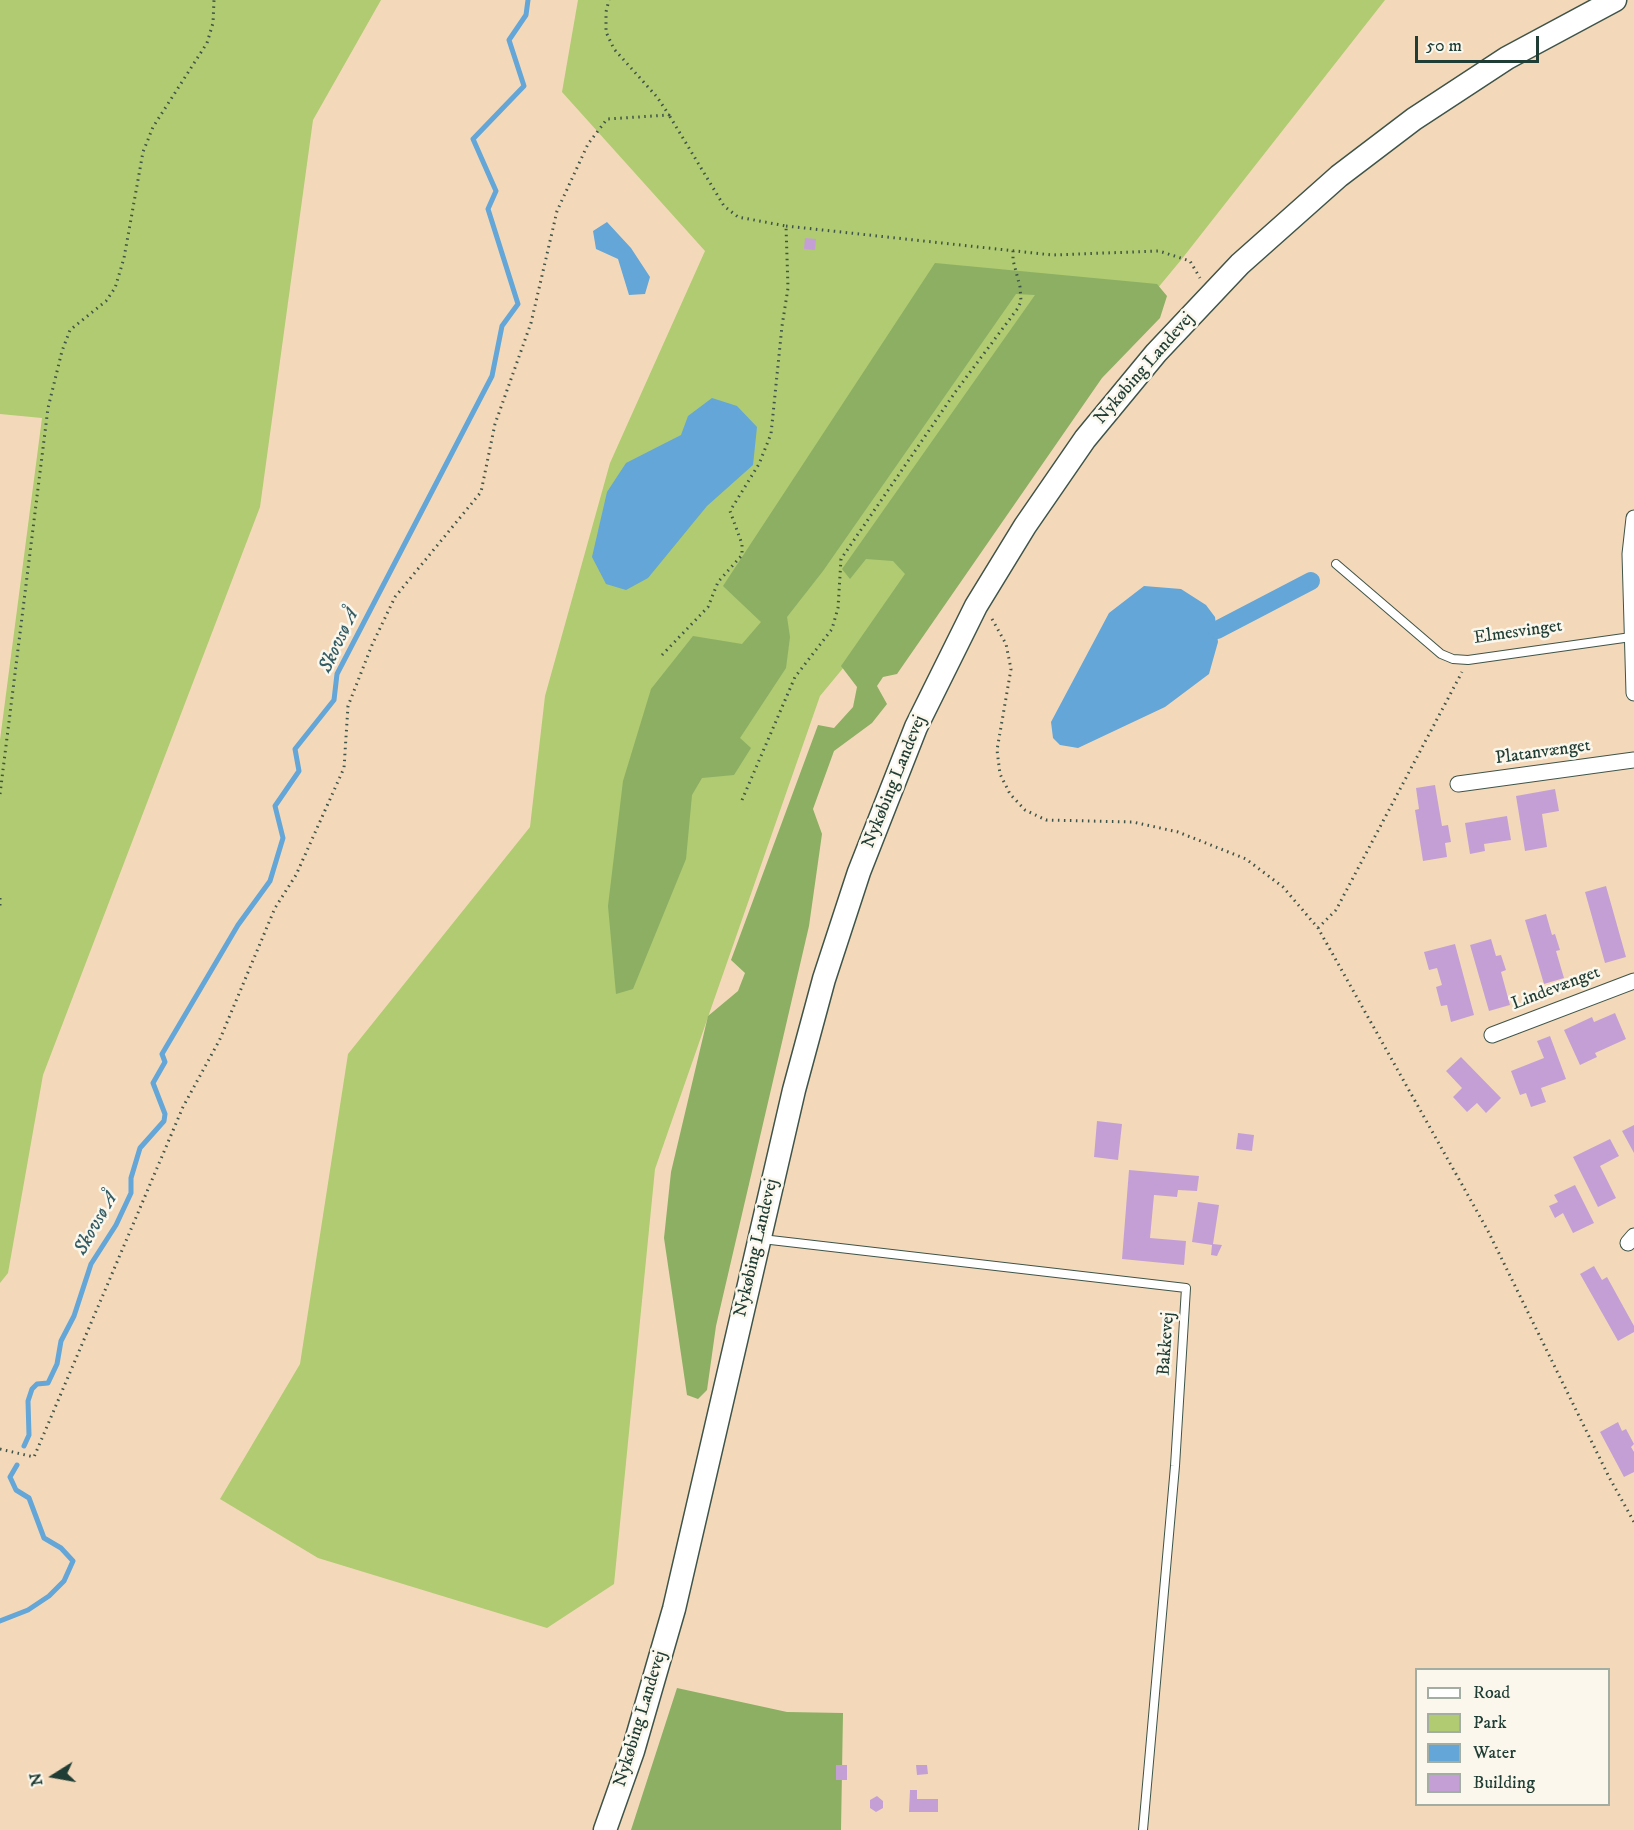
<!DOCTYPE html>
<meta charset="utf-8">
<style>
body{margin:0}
#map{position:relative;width:1634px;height:1830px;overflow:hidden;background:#f3d9ba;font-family:"IM FELL DW Pica",serif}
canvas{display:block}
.legend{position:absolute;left:1415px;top:1668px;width:195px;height:138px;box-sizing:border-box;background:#fbf7ec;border:2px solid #a3ada2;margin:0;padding:8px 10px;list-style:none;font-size:18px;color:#1f3d34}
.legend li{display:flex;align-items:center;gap:12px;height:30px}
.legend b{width:30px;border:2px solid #a3ada2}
.north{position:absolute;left:24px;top:1746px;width:60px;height:60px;-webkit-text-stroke:4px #fbf7ec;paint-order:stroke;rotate:259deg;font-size:16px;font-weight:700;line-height:24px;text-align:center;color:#1f3d34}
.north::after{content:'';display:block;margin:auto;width:21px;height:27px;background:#1f3d34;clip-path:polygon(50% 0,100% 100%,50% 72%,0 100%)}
.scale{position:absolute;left:1415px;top:36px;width:124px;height:27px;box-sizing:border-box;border:3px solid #1f3d34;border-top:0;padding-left:8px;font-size:18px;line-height:21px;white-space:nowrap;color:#1f3d34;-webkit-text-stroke:4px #fbf7ec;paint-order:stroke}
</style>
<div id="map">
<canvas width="1634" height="1830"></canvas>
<ul class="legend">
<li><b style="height:8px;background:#fff"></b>Road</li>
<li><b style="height:16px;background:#b0cb71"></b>Park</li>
<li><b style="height:16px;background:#63a6d7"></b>Water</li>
<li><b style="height:16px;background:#c49fd5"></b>Building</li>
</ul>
<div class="north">N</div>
<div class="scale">50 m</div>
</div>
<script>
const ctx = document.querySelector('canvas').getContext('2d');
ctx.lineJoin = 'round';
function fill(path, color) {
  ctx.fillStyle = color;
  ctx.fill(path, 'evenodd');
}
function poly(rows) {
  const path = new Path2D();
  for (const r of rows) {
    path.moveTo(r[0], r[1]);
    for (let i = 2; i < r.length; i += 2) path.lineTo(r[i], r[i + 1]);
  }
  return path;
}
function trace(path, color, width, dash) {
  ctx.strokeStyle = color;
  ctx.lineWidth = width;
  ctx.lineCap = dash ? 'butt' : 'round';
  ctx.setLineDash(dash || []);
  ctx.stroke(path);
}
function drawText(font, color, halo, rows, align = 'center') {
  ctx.font = font + ' "IM FELL DW Pica",serif';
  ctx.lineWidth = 5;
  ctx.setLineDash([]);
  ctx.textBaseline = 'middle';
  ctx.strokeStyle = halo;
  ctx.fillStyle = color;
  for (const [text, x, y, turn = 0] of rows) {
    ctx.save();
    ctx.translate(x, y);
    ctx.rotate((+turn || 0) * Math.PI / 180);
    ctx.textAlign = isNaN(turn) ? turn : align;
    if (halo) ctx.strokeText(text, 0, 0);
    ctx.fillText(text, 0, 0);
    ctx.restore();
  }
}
const green = poly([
 [0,0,381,0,313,120,260,507,43,1075,8,1273,0,1283,0,740,42,418,0,414],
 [578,0,1385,0,1181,260,820,696,655,1169,614,1584,547,1628,318,1558,220,1499,300,1364,348,1054,530,827,545,696,610,463,705,251,562,92]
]);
const forest = poly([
 [935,263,1157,284,1167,296,1160,318,1102,378,897,674,883,677,877,686,887,704,872,723,834,751,813,809,822,834,809,926,716,1326,707,1390,698,1399,687,1395,664,1238,671,1172,708,1016,738,991,745,973,731,960,818,725,834,728,853,707,857,687,841,666,905,574,893,561,866,559,850,579,842,569,1035,295,1016,294,823,571,787,617,790,637,786,668,740,738,751,748,734,775,702,778,692,795,686,859,633,989,616,994,608,906,623,781,651,689,693,636,742,644,761,622,723,586],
 [677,1688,787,1712,843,1713,841,1830,631,1830]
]);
const water = poly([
 [607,222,631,248,650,277,645,294,629,295,618,259,596,249,593,231],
 [712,398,737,406,757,427,753,465,707,506,648,578,626,590,606,584,592,557,607,492,626,463,681,435,688,416],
 [1144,586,1181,589,1206,605,1215,617,1218,642,1209,674,1165,707,1078,748,1060,745,1053,738,1051,722,1109,613]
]);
const stream = poly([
 [24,1446,29,1435,28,1401,32,1389,37,1384,48,1383,57,1364,61,1341,74,1316,91,1264,116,1225,131,1193,131,1178,140,1148,164,1121,165,1114,153,1083,165,1062,162,1054,238,925,270,881,283,838,275,806,299,771,295,749,334,700,337,674,492,376,502,326,518,304,488,209,496,191,473,139,524,86,509,40,526,15,528,0],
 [0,1621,28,1610,49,1596,64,1581,73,1561,61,1548,44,1538,29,1498,16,1490,10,1477,17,1465]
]);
const canal = poly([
 [1217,630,1311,581]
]);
const building = poly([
 [805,238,816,239,815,250,804,249],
 [1435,785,1442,826,1448,825,1451,842,1445,843,1447,857,1423,861,1415,810,1419,809,1416,788],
 [1555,789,1559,811,1542,814,1547,847,1525,851,1516,796],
 [1507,816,1511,840,1484,844,1485,851,1470,854,1465,823],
 [1606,886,1626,957,1605,963,1585,892],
 [1546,914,1552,935,1555,934,1560,950,1556,951,1564,978,1544,984,1525,920],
 [1491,939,1496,956,1501,955,1506,970,1501,972,1510,1005,1489,1011,1470,945],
 [1455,944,1474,1015,1451,1022,1447,1005,1441,1006,1436,987,1442,985,1437,968,1429,970,1424,952],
 [1615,1013,1626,1039,1595,1053,1597,1057,1580,1065,1564,1030,1592,1017,1594,1022],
 [1550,1036,1566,1079,1541,1088,1546,1102,1531,1107,1526,1093,1520,1095,1511,1071,1544,1058,1537,1041],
 [1461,1057,1501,1098,1486,1113,1477,1103,1467,1112,1453,1097,1462,1088,1446,1071],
 [1097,1121,1122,1124,1118,1160,1094,1157],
 [1634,1125,1634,1153,1622,1131],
 [1238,1133,1254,1135,1252,1151,1236,1149],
 [1610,1139,1619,1156,1600,1166,1616,1198,1598,1207,1573,1157],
 [1129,1170,1199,1176,1197,1191,1178,1190,1177,1197,1154,1195,1150,1238,1186,1241,1184,1265,1122,1259],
 [1575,1185,1594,1223,1573,1233,1563,1213,1555,1218,1549,1206,1558,1202,1554,1195],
 [1198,1202,1219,1205,1213,1244,1222,1245,1217,1256,1211,1255,1212,1245,1192,1242],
 [1594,1266,1602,1280,1607,1277,1634,1326,1634,1332,1618,1341,1580,1274],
 [1618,1422,1622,1431,1626,1429,1634,1444,1631,1447,1634,1452,1634,1472,1624,1477,1600,1432],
 [836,1765,847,1765,847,1780,836,1780],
 [916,1765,927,1765,928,1774,917,1775],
 [910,1790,917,1790,917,1799,938,1799,938,1812,909,1812],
 [877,1796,883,1801,883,1808,876,1812,870,1808,870,1800]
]);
const path = poly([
 [786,226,1052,255,1159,251,1190,261,1200,278],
 [992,619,1006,644,1011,669,997,750,1000,774,1010,794,1025,810,1046,820,1133,822,1178,832,1246,859,1283,887,1318,928,1488,1231,1609,1477,1634,1522],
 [662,655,708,607,718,582,742,555,742,544,730,511,759,464,771,434,782,326,788,288,786,226,738,217,724,206,669,115],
 [0,794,48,408,62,351,70,330,106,301,115,288,124,258,143,152,153,127,207,43,213,23,214,0],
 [742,800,795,677,832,629,838,608,841,559,956,391,1018,308,1021,301,1020,287,1013,260,1013,247],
 [0,898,0,906],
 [1318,928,1336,910,1462,672],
 [0,1449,34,1457,183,1107,220,1039,275,908,296,875,344,768,348,706,372,645,395,597,481,492,495,424,531,323,557,211,588,144,607,119,669,115,657,97,614,49,606,32,606,12,609,0]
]);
const lane = poly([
 [1336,564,1441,654,1453,659,1468,660,1631,637],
 [762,1239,1186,1288,1175,1466,1143,1830]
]);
const street = poly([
 [1634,518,1630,554,1634,693],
 [1458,784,1634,760],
 [1492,1035,1634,981],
 [1628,1243,1634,1236]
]);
const secondary = poly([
 [605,1830,633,1751,674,1609,794,1090,824,979,859,872,916,727,976,606,1025,526,1085,439,1156,353,1240,264,1339,176,1414,119,1507,58,1615,0]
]);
const streetNames = [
 ["Nykøbing Landevej",1145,369,-49],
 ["Elmesvinget",1518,633,-8],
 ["Platanvænget",1543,753,-8],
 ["Nykøbing Landevej",895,782,-68],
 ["Lindevænget",1556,989,-21],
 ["Nykøbing Landevej",757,1248,-77],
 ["Bakkevej",1167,1344,-86],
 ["Nykøbing Landevej",641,1719,-73]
];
const waterNames = [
 ["Skovsø Å",340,641,-65],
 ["Skovsø Å",97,1224,-61]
];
fill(green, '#b0cb71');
fill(forest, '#8caf63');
fill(water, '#63a6d7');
trace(stream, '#63a6d7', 5);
trace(canal, '#63a6d7', 18);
fill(building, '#c49fd5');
trace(lane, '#3f5448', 10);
trace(street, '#3f5448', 17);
trace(secondary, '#3f5448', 25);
trace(path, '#3f5448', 3, [1.5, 4.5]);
trace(lane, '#fff', 8);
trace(street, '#fff', 15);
trace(secondary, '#fff', 22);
drawText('18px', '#1f3d34', '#fbf7ec', streetNames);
drawText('italic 20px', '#335c65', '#fbf7ec', waterNames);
</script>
